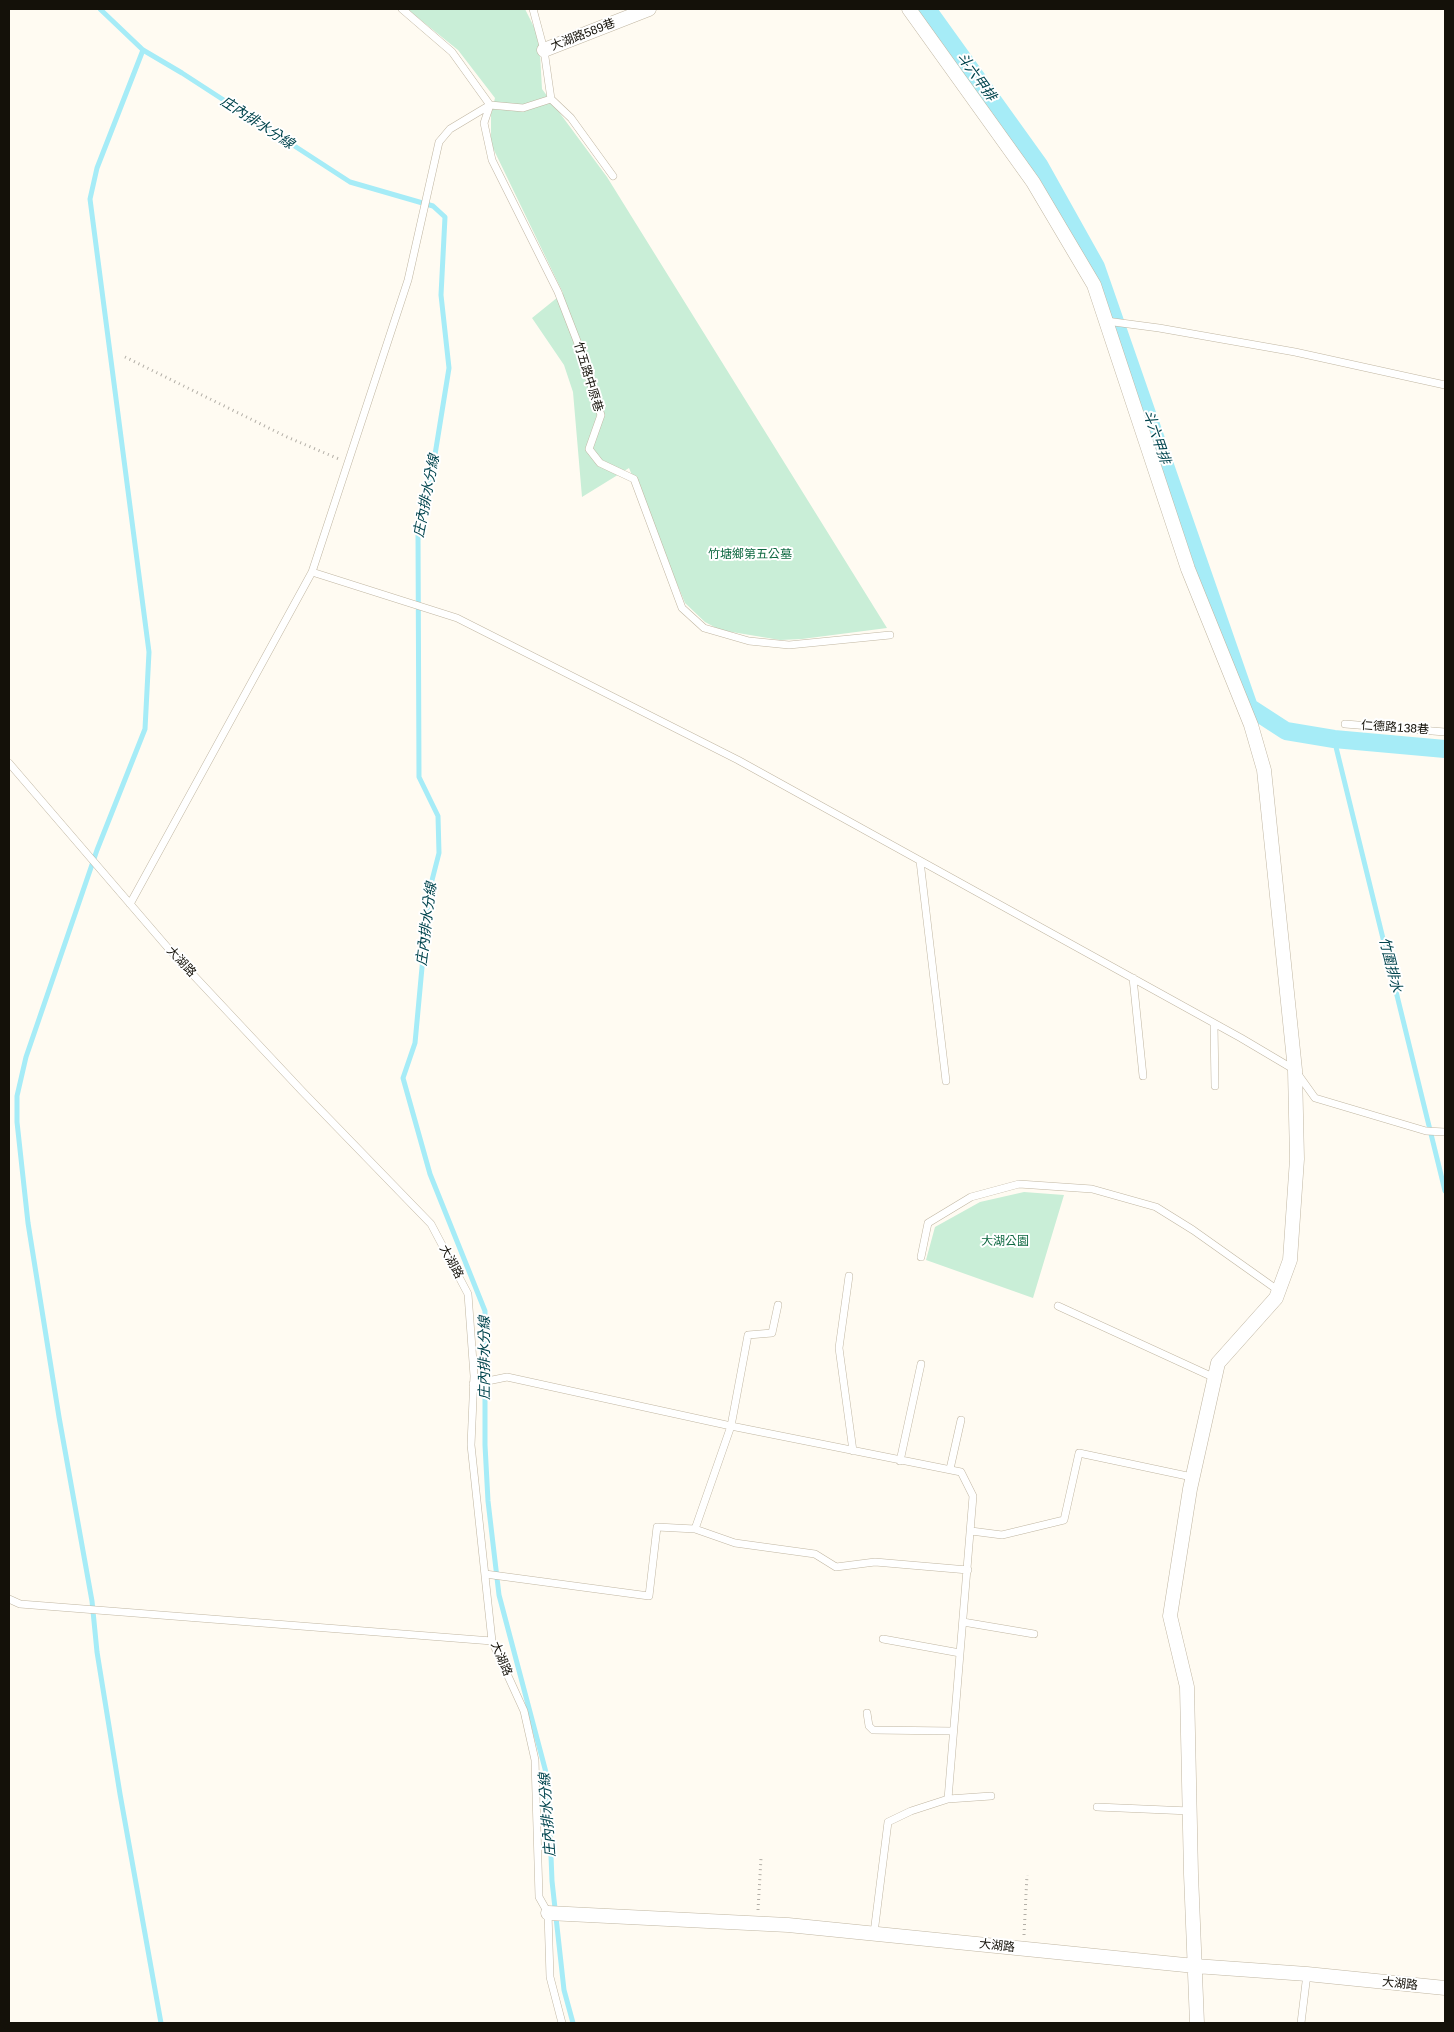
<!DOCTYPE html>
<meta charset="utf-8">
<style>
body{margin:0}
#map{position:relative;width:1454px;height:2032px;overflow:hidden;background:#fffbf2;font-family:Helvetica,sans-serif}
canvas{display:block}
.frame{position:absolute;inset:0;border:10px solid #141109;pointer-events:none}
</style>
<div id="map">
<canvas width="1454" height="2032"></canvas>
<div class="frame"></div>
</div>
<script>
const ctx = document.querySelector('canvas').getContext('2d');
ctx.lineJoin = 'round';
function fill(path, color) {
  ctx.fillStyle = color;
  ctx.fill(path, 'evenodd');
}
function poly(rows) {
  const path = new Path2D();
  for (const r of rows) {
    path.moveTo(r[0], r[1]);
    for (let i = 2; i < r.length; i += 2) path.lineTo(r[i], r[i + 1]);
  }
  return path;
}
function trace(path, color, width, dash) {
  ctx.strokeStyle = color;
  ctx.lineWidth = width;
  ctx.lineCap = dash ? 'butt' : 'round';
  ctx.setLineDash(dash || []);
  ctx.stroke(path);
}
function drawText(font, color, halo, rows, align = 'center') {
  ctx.font = font + ' Helvetica,"Noto Sans TC",sans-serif';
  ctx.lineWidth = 4;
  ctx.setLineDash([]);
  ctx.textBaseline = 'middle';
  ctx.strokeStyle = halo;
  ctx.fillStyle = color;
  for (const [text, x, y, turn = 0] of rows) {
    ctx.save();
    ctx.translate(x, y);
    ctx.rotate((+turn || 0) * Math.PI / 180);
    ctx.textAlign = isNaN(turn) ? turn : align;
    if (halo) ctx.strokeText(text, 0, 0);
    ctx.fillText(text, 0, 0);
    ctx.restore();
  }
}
const green = poly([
 [407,9,525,9,539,37,542,89,607,177,887,628,802,639,780,640,720,630,705,622,685,603,629,468,582,497,573,392,564,365,532,318,563,293,491,144,491,114,495,98,458,50],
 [1024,1192,1064,1195,1033,1298,926,1260,935,1227,980,1202]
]);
const stream = poly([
 [100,9,143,50,182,73,350,182,433,206,445,217,441,295,449,368,433,467,418,532,419,777,438,816,439,853,429,892,415,1043,403,1078,430,1174,485,1311,485,1445,488,1501,499,1595,548,1780,552,1881,564,1990,573,2023],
 [143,50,97,168,90,199,149,652,145,729,97,850,26,1057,17,1096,17,1122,28,1223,59,1417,92,1601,97,1652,120,1794,161,2023],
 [1334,739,1445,1191]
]);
const canal = poly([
 [927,9,1039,165,1096,267,1249,707,1286,731,1334,739,1445,749]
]);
const path = poly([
 [125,357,287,437,339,459],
 [758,1910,761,1858],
 [1024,1935,1027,1875]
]);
const lane = poly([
 [402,9,452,52,490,105,484,123,492,160,558,292,577,341,601,415,589,449,600,463,634,479,682,608,704,628,749,641,789,645,890,635],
 [533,9,544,50,551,99,571,118,613,176],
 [1106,321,1159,328,1295,352,1445,385],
 [312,572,457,618,738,760,1241,1038,1295,1070,1315,1098,1426,1131,1445,1132],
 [1345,724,1445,732],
 [9,763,168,948,302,1091,431,1224,468,1294,474,1376,471,1445,492,1641,524,1711,535,1760,539,1897,548,1913,550,1977,562,2023],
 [920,861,946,1081],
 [130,904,312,572,408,280,439,142,450,129,490,105,523,108,551,99],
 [1133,978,1143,1076],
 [1214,1024,1215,1086],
 [921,1257,928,1223,971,1197,1019,1184,1092,1189,1156,1207,1193,1230,1279,1291],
 [849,1276,839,1348,853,1451],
 [1058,1306,1215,1378],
 [473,1384,507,1377,731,1426,961,1472,973,1496,948,1799,911,1811,888,1822,874,1933],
 [900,1461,921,1364],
 [950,1469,961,1420],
 [695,1529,731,1426,748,1335,772,1333,778,1305],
 [971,1531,1002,1535,1064,1520,1079,1453,1192,1477],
 [485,1574,649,1596,657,1527,695,1529,735,1543,815,1554,836,1567,875,1562,968,1570],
 [9,1599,20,1604,492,1641],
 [963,1622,1034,1634],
 [883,1639,960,1653],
 [867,1713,869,1726,873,1730,953,1731],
 [948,1799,991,1796],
 [1097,1807,1190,1811],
 [1301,2023,1307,1974]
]);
const street = poly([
 [909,9,1033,182,1094,285,1188,569,1251,725,1264,770,1295,1070,1297,1159,1290,1260,1276,1298,1218,1363,1190,1489,1170,1616,1187,1687,1191,1874,1197,2023],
 [544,50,649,9],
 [548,1913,788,1925,1195,1966,1307,1974,1445,1988]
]);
const streetNames = [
 ["大湖路589巷",583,35,-21],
 ["竹五路中原巷",588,377,73],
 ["仁德路138巷",1395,728,4],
 ["大湖路",181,962,47],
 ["大湖路",451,1262,62],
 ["大湖路",501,1659,67],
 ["大湖路",997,1946,6],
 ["大湖路",1400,1984,6]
];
const parkNames = [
 ["竹塘鄉第五公墓",750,555],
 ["大湖公園",1005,1242]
];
const waterNames = [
 ["斗六甲排",976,77,54],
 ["庄內排水分線",257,123,33],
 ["斗六甲排",1156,437,71],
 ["庄內排水分線",427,496,-79],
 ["庄內排水分線",427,924,-83],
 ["竹圍排水",1390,965,76],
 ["庄內排水分線",485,1358,-90],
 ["庄內排水分線",548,1815,-94]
];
fill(green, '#c9eed7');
trace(stream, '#a6ecf7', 5);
trace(canal, '#a6ecf7', 18);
trace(lane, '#c0b6a2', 8);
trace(street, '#c0b6a2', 15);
trace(path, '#b3afa7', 3, [1, 4]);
trace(lane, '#fff', 7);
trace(street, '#fff', 14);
drawText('12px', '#141109', '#fff', streetNames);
drawText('12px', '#0e6841', '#fff', parkNames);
drawText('italic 14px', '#01444d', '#fff', waterNames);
</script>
